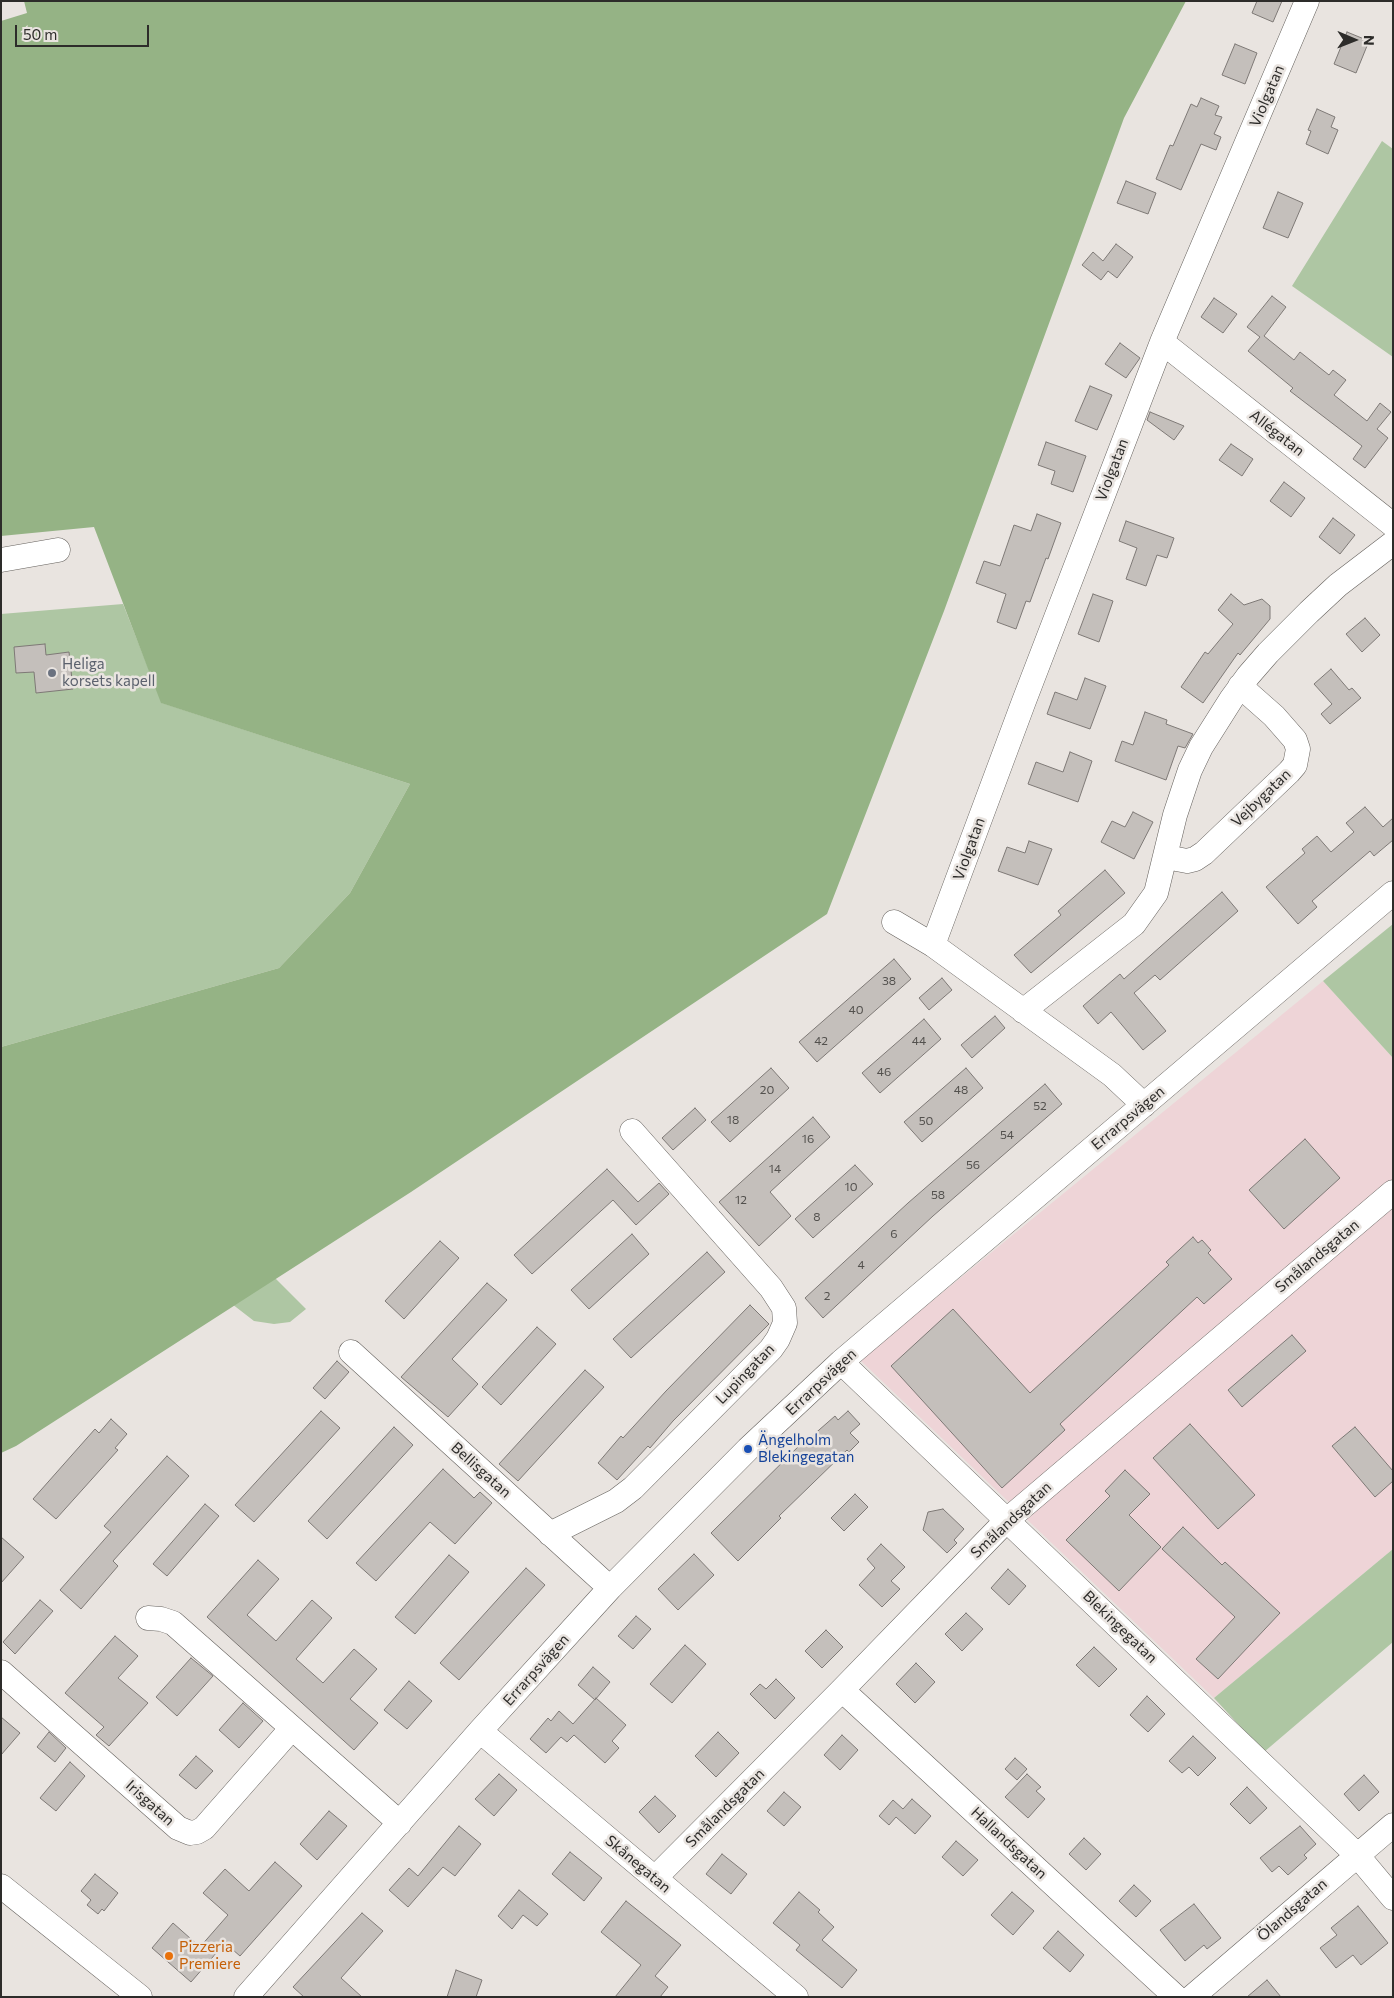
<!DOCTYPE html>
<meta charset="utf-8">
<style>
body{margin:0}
#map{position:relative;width:1394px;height:1998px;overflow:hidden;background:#e9e4e0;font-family:Commissioner,sans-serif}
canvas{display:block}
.frame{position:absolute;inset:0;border:2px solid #2d2c2a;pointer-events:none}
.north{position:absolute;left:1329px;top:15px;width:50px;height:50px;-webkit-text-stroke:4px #e9e4e0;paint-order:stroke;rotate:91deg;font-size:14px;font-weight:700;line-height:20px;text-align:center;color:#2d2c2a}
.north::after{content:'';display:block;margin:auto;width:18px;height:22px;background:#2d2c2a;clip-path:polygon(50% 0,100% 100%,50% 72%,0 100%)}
.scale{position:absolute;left:15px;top:25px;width:134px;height:22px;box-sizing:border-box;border:2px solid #2d2c2a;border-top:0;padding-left:6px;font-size:15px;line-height:18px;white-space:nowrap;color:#2d2c2a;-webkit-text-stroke:4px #e9e4e0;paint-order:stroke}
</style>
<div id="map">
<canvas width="1394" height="1998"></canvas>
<div class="frame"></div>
<div class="north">N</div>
<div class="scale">50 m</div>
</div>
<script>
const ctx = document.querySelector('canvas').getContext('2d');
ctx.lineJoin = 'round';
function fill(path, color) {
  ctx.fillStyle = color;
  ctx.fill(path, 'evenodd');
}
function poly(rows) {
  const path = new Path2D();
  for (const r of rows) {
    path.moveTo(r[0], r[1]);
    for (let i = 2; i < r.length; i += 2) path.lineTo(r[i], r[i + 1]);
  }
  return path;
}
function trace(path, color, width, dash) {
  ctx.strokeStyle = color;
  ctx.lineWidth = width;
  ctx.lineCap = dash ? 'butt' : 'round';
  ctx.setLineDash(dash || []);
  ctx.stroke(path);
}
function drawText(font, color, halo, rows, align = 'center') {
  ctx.font = font + ' Commissioner,sans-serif';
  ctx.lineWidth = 5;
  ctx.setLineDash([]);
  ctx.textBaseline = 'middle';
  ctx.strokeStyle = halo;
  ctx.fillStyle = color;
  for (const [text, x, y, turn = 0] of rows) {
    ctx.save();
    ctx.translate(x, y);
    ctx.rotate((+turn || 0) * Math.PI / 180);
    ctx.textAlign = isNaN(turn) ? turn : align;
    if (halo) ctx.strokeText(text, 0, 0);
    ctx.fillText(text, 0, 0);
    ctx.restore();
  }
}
const industrial = poly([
 [1323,981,1393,1058,1393,1549,1214,1698,860,1360]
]);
const green = poly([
 [1382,141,1393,149,1393,357,1292,286],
 [123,604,162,703,410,784,350,893,279,968,1,1047,1,614],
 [1393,924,1393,1058,1323,981],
 [272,1275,306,1309,290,1322,274,1324,254,1321,232,1304],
 [1393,1549,1393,1642,1264,1752,1214,1698]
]);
const forest = poly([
 [24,1,1186,1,1124,118,944,611,827,914,411,1192,16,1446,1,1453,1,1047,279,968,350,893,410,784,161,703,94,527,1,536,1,21,27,13]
]);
const building = poly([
 [1257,1,1282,1,1273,22,1252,13,1257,1],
 [1347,32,1369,41,1356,73,1334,64,1347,32],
 [1235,44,1257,53,1245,84,1222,75,1235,44],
 [1201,98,1219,106,1215,115,1222,117,1214,134,1221,137,1216,150,1201,144,1181,190,1156,179,1170,145,1173,146,1191,104,1197,107,1201,98],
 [1317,109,1335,117,1331,127,1338,130,1328,154,1306,144,1311,131,1308,130,1317,109],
 [1126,181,1156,193,1148,214,1117,203,1126,181],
 [1278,192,1303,203,1288,238,1263,228,1278,192],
 [1116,244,1133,257,1117,278,1108,271,1101,280,1082,265,1093,252,1103,261,1116,244],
 [1272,296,1286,307,1264,336,1294,360,1300,352,1329,375,1333,370,1346,380,1334,395,1367,421,1380,403,1391,412,1377,429,1388,438,1365,468,1353,459,1362,446,1290,391,1293,388,1248,351,1260,337,1247,327,1272,296],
 [1214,298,1237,314,1223,333,1201,317,1214,298],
 [1120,343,1140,358,1126,378,1105,364,1120,343],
 [1090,386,1112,395,1097,430,1075,421,1090,386],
 [1150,412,1184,426,1174,440,1147,420,1150,412],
 [1046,442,1086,456,1073,492,1051,484,1055,471,1038,465,1046,442],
 [1231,444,1253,459,1242,476,1219,460,1231,444],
 [1284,482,1305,498,1291,517,1270,501,1284,482],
 [1037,514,1061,523,1048,559,1046,558,1030,602,1026,601,1016,629,997,622,1006,594,976,583,984,561,1000,566,1014,525,1031,531,1037,514],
 [1333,518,1355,535,1340,554,1319,537,1333,518],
 [1126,521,1174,538,1167,558,1157,555,1146,586,1126,579,1137,548,1119,541,1126,521],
 [1093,594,1113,601,1099,642,1078,634,1093,594],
 [1231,594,1244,605,1262,599,1270,606,1270,619,1240,655,1238,653,1203,703,1181,687,1205,652,1208,654,1233,624,1218,610,1231,594],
 [1365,618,1380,635,1362,652,1346,634,1365,618],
 [45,644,46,655,69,652,73,689,36,693,34,672,16,673,14,647,45,644],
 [1331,669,1349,690,1352,688,1361,698,1330,724,1321,714,1332,704,1314,684,1331,669],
 [1085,678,1106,686,1090,729,1047,714,1055,692,1077,700,1085,678],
 [1145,712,1167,720,1166,724,1193,734,1185,748,1178,746,1166,780,1115,761,1122,741,1133,745,1145,712],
 [1070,752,1092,761,1078,802,1028,784,1036,762,1063,772,1070,752],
 [1365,807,1383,827,1393,818,1393,840,1374,856,1370,851,1312,901,1317,907,1298,924,1266,887,1305,853,1302,849,1317,836,1331,852,1354,832,1346,823,1365,807],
 [1133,812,1153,822,1134,859,1101,842,1112,821,1125,827,1133,812],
 [1029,841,1052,849,1038,885,998,871,1007,847,1025,853,1029,841],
 [1105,870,1125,893,1031,973,1014,955,1061,915,1058,911,1105,870],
 [1222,892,1238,911,1160,980,1155,975,1134,993,1166,1031,1143,1050,1111,1012,1098,1024,1083,1006,1120,974,1124,979,1222,892],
 [894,959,911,979,817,1062,799,1042,894,959],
 [942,978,952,990,929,1010,919,998,942,978],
 [995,1016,1005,1028,972,1058,961,1045,995,1016],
 [924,1019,941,1039,880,1093,862,1073,924,1019],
 [771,1068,789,1088,730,1142,711,1122,771,1068],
 [966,1068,983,1088,922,1142,904,1122,966,1068],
 [1045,1084,1062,1104,933,1216,823,1318,805,1298,908,1203,1045,1084],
 [695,1108,706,1120,673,1150,662,1138,695,1108],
 [813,1117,830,1137,770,1192,791,1216,759,1246,719,1202,813,1117],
 [1305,1139,1340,1178,1284,1229,1249,1190,1305,1139],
 [855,1165,873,1184,813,1238,795,1219,855,1165],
 [607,1169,638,1202,659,1183,669,1194,636,1225,613,1200,532,1274,514,1255,607,1169],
 [632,1234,649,1254,589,1309,571,1290,632,1234],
 [1193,1237,1198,1243,1202,1240,1211,1250,1208,1253,1232,1279,1204,1304,1197,1297,1060,1424,1065,1430,1002,1488,891,1366,953,1309,1030,1393,1169,1265,1166,1262,1193,1237],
 [440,1241,459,1258,404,1319,385,1301,440,1241],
 [707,1252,725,1272,631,1358,613,1339,707,1252],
 [487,1283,507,1300,452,1359,478,1384,448,1417,401,1377,487,1283],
 [750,1305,769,1324,673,1421,650,1448,648,1446,617,1480,598,1463,621,1436,623,1438,666,1391,750,1305],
 [537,1327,556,1344,501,1405,482,1387,537,1327],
 [1292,1335,1306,1351,1242,1407,1228,1390,1292,1335],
 [337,1361,349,1372,325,1399,313,1388,337,1361],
 [585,1370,604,1387,518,1481,499,1464,585,1370],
 [321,1411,340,1428,254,1522,235,1505,321,1411],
 [848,1411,860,1424,850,1433,859,1442,849,1452,847,1450,779,1516,781,1518,738,1561,711,1533,810,1435,811,1437,835,1416,838,1420,848,1411],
 [111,1419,127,1434,115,1448,118,1450,56,1519,33,1499,95,1429,99,1433,111,1419],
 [1190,1424,1255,1495,1218,1529,1153,1458,1190,1424],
 [394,1427,413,1445,327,1539,308,1521,394,1427],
 [1355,1427,1393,1471,1393,1481,1375,1497,1332,1446,1355,1427],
 [167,1456,189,1476,113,1561,118,1566,81,1609,60,1590,111,1532,104,1526,167,1456],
 [443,1469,474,1498,480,1492,492,1503,455,1544,430,1522,376,1581,356,1563,443,1469],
 [1125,1470,1150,1494,1129,1515,1161,1547,1119,1591,1066,1540,1110,1496,1105,1491,1125,1470],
 [855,1494,868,1507,844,1531,831,1518,855,1494],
 [205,1504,219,1516,167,1576,153,1564,205,1504],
 [943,1509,964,1529,954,1540,957,1543,947,1553,923,1530,928,1512,943,1509],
 [1183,1527,1222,1565,1225,1562,1280,1613,1218,1679,1196,1659,1235,1617,1162,1549,1183,1527],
 [1,1537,24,1557,1,1583,1,1537],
 [881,1544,905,1567,891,1581,900,1589,882,1607,859,1585,875,1568,867,1559,881,1544],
 [694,1554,714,1575,678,1610,658,1589,694,1554],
 [449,1555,469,1572,415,1634,395,1617,449,1555],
 [258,1560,279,1579,247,1615,276,1641,312,1600,332,1618,296,1659,323,1683,354,1649,377,1669,350,1699,378,1723,354,1750,207,1617,258,1560],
 [526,1568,545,1585,459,1680,440,1663,526,1568],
 [1008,1569,1026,1586,1009,1605,991,1588,1008,1569],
 [40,1600,53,1611,15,1654,3,1642,40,1600],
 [966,1613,983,1629,962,1651,945,1634,966,1613],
 [636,1616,651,1629,633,1649,618,1636,636,1616],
 [826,1630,843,1647,822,1668,805,1651,826,1630],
 [115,1636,138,1656,118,1678,148,1703,109,1746,96,1735,104,1727,65,1693,115,1636],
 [685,1645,706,1664,672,1703,650,1684,685,1645],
 [1094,1647,1117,1669,1099,1687,1076,1665,1094,1647],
 [191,1658,213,1676,177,1716,156,1697,191,1658],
 [916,1663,935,1682,915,1703,896,1684,916,1663],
 [593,1667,610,1682,595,1700,578,1685,593,1667],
 [776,1679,795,1698,775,1719,750,1694,760,1684,766,1689,776,1679],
 [409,1681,432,1701,407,1729,384,1710,409,1681],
 [1147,1696,1165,1714,1148,1732,1130,1715,1147,1696],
 [596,1698,626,1725,612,1741,619,1748,605,1763,574,1735,567,1742,561,1737,546,1753,530,1739,548,1718,551,1721,559,1711,573,1724,596,1698],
 [243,1703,263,1721,239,1748,219,1730,243,1703],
 [1,1717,20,1733,1,1755,1,1717],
 [49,1732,66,1748,55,1762,37,1747,49,1732],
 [718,1732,739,1753,716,1777,695,1756,718,1732],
 [842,1735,858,1750,840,1770,824,1755,842,1735],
 [1193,1736,1216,1758,1198,1776,1189,1767,1182,1773,1169,1761,1193,1736],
 [196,1756,213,1771,196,1789,179,1775,196,1756],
 [1015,1758,1027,1769,1017,1780,1005,1769,1015,1758],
 [70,1762,85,1776,56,1811,40,1798,70,1762],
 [499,1774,517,1790,494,1816,475,1799,499,1774],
 [1027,1774,1041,1787,1036,1791,1045,1799,1028,1818,1005,1797,1027,1774],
 [1364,1775,1379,1792,1359,1811,1344,1794,1364,1775],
 [1247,1787,1267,1808,1250,1824,1230,1804,1247,1787],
 [784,1792,801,1807,784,1826,767,1811,784,1792],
 [655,1796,676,1816,659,1833,639,1812,655,1796],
 [912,1799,931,1816,915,1834,896,1817,889,1825,879,1816,893,1800,903,1809,912,1799],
 [329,1811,347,1826,317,1860,300,1844,329,1811],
 [459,1826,481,1844,455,1876,443,1867,408,1907,389,1890,409,1868,418,1876,459,1826],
 [1300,1826,1316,1844,1304,1855,1307,1858,1288,1875,1279,1866,1272,1872,1260,1858,1300,1826],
 [1084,1838,1101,1854,1086,1870,1069,1854,1084,1838],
 [956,1841,978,1860,963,1876,942,1857,956,1841],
 [570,1852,602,1878,584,1901,552,1874,570,1852],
 [722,1854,747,1874,731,1894,706,1874,722,1854],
 [275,1862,302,1886,240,1956,225,1943,191,1982,152,1948,173,1923,200,1947,228,1915,203,1893,225,1869,249,1891,275,1862],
 [95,1874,118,1893,104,1911,102,1909,98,1914,87,1905,91,1900,81,1891,95,1874],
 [1134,1885,1151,1901,1136,1917,1119,1901,1134,1885],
 [519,1890,548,1914,537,1926,523,1915,512,1929,498,1916,519,1890],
 [799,1892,820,1910,818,1912,834,1927,822,1940,857,1970,842,1988,796,1950,800,1945,773,1923,799,1892],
 [1012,1892,1034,1911,1013,1935,991,1915,1012,1892],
 [626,1901,681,1945,655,1976,668,1987,660,1997,615,1997,641,1965,601,1932,626,1901],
 [1194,1904,1221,1938,1207,1949,1204,1945,1185,1961,1160,1930,1194,1904],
 [1358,1906,1388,1943,1361,1965,1353,1955,1336,1968,1320,1948,1337,1935,1331,1928,1358,1906],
 [362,1913,383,1931,341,1978,362,1997,304,1997,293,1987,362,1913],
 [1058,1931,1084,1955,1070,1972,1043,1948,1058,1931],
 [456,1970,482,1980,476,1997,447,1997,456,1970],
 [1267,1980,1281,1997,1247,1997,1267,1980]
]);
const minor = poly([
 [1162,342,1393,525],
 [1,560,58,550],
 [1166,857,1187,861,1195,859,1204,853,1289,772,1295,765,1298,749,1295,740,1274,716,1240,686],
 [894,922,933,945,1112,1075,1144,1105],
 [933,945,1024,701,1162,342,1307,1],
 [1023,1011,1134,924,1156,893,1175,815,1190,770,1201,747,1232,698,1248,676,1268,653,1309,612,1338,585,1393,543],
 [351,1352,610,1588],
 [841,1362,1357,1855,1393,1898],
 [550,1534,616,1501,633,1488,771,1349,778,1339,785,1323,784,1308,771,1288,632,1131],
 [148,1618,161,1619,173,1623,400,1823],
 [1,1672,178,1828,190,1833,197,1832,204,1828,292,1728],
 [842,1690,1176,1997],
 [480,1731,796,1997],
 [655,1878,842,1690,1007,1520,1393,1192],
 [1,1886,140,1997],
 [246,1997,480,1731,610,1588,748,1449,841,1362,1393,893],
 [1192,1997,1393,1825]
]);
const markers = [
 [52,673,5,"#6b7280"],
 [748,1449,5,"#1a4fb4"],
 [169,1956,5,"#e8710a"]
];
const numberNames = [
 ["38",889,981],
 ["40",856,1010],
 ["42",821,1041],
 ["44",919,1041],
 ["46",884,1072],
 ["20",767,1090],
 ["48",961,1090],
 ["52",1040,1106],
 ["18",733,1120],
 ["50",926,1121],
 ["54",1007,1135],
 ["16",808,1139],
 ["56",973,1165],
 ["14",775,1169],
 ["10",851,1187],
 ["58",938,1195],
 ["12",741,1200],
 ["8",817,1217],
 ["6",894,1234],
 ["4",861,1265],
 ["2",827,1296]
];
const streetNames = [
 ["Violgatan",1267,96,-67],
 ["Allégatan",1277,433,38],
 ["Violgatan",1112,470,-69],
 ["Vejbygatan",1261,798,-44],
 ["Violgatan",969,849,-70],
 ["Errarpsvägen",1128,1118,-40],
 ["Smålandsgatan",1317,1256,-40],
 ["Lupingatan",745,1374,-46],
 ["Errarpsvägen",821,1382,-43],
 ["Bellisgatan",481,1470,42],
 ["Smålandsgatan",1011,1520,-43],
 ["Blekingegatan",1120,1627,44],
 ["Errarpsvägen",536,1670,-48],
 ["Irisgatan",150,1803,42],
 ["Smålandsgatan",725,1808,-45],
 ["Hallandsgatan",1009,1843,43],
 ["Skånegatan",638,1864,40],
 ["Ölandsgatan",1292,1910,-41]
];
const worshipNames = [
 ["Heliga",62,664],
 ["korsets kapell",62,681]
];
const transitNames = [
 ["Ängelholm",758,1440],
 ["Blekingegatan",758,1457]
];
const foodNames = [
 ["Pizzeria",179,1947],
 ["Premiere",179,1964]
];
fill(industrial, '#eed4d7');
fill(green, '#aec6a3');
fill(forest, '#95b385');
fill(building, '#c4bfbb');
trace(building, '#7e7976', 1);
trace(minor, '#65615d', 25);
trace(minor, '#fff', 24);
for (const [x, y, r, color] of markers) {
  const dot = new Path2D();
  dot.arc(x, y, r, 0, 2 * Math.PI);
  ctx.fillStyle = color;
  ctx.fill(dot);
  trace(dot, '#e9e4e0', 2);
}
drawText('12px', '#53514e', null, numberNames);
drawText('15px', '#2d2c2a', '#e9e4e0', streetNames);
drawText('15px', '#5b616d', '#e9e4e0', worshipNames, 'left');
drawText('15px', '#164399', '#e9e4e0', transitNames, 'left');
drawText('15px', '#c56008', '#e9e4e0', foodNames, 'left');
</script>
